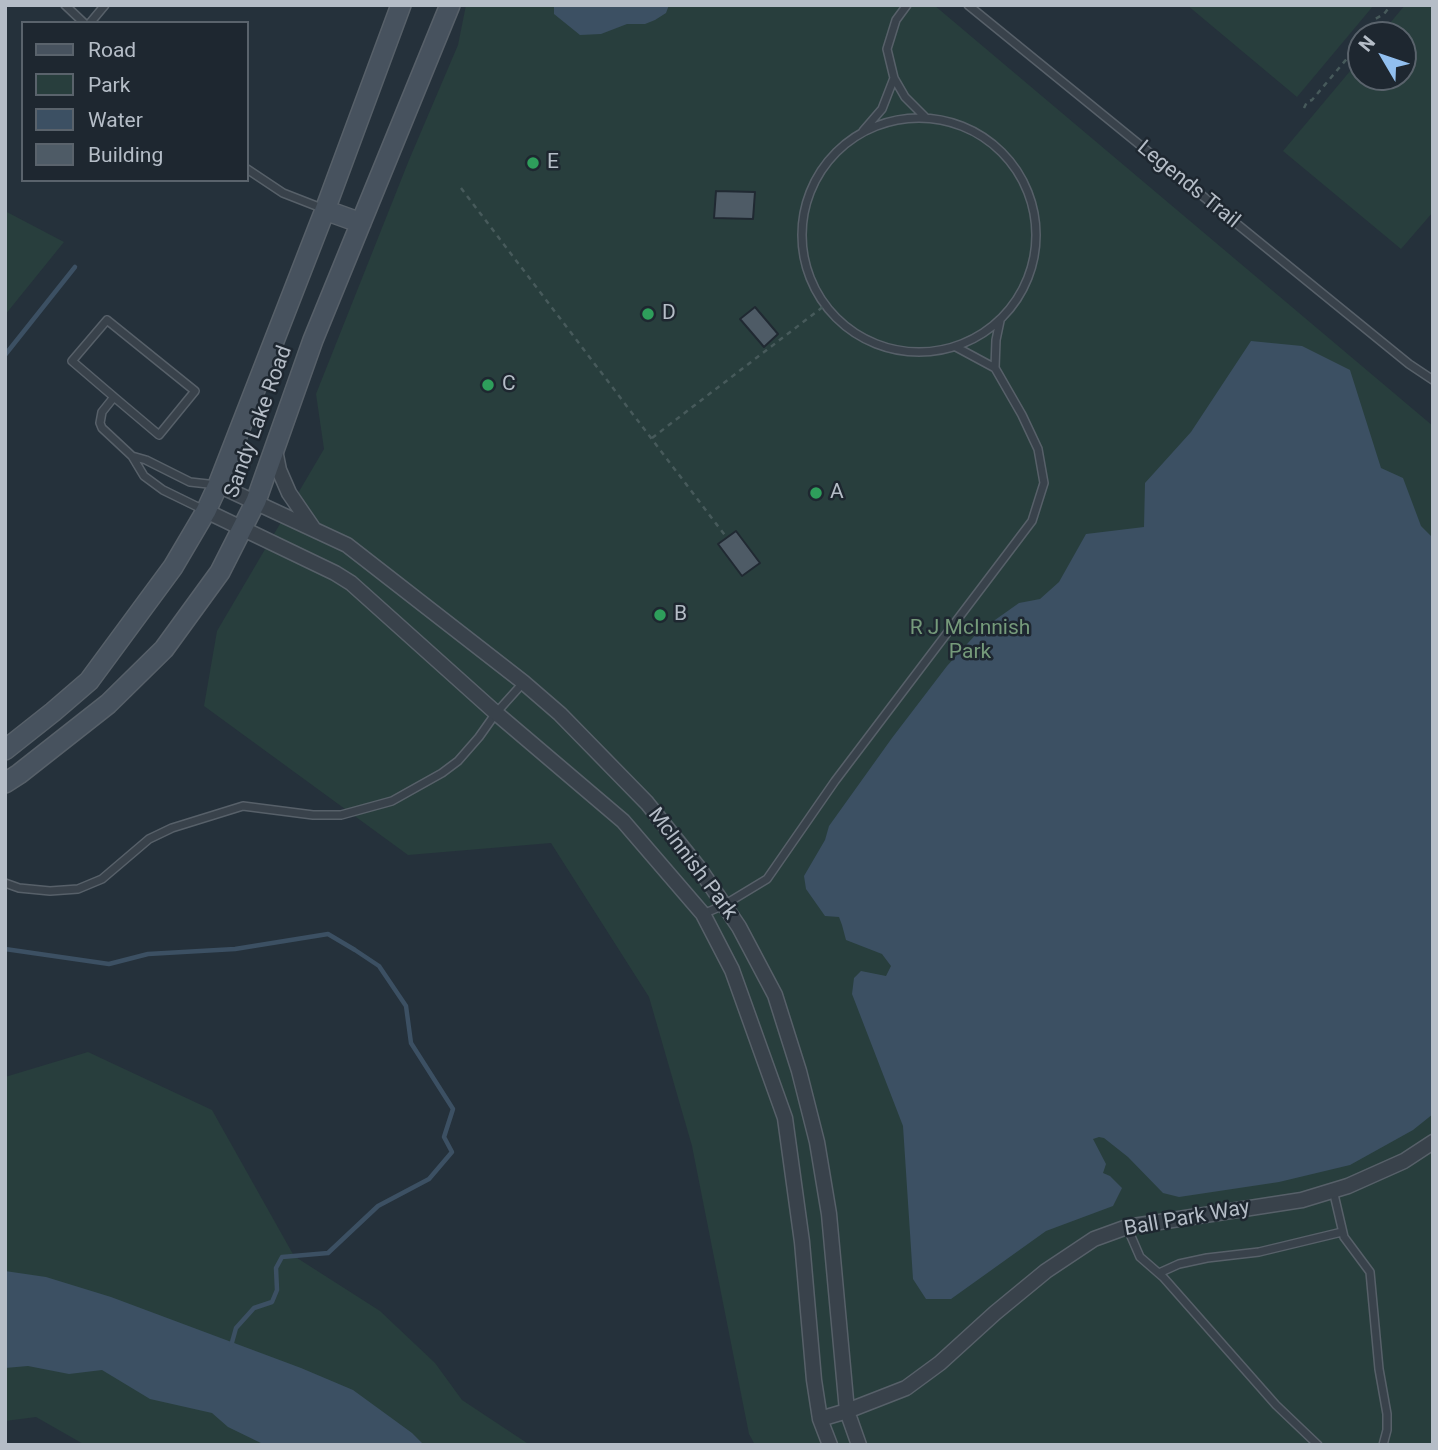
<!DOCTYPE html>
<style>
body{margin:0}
#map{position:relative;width:1438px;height:1450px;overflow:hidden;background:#25313b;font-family:Roboto,sans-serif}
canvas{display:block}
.frame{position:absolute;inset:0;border:7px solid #b5bdc7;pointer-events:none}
.legend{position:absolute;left:21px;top:21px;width:228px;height:161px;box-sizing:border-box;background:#1e2730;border:2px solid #5a636c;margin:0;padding:9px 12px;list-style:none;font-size:21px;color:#b5bdc7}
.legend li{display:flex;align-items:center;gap:14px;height:35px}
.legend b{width:35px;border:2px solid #5a636c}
.north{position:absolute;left:1347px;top:21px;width:70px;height:70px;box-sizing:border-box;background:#1e2730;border:2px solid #5a636c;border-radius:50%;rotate:309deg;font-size:19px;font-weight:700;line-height:28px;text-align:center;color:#b5bdc7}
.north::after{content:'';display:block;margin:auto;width:24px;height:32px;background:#91bfef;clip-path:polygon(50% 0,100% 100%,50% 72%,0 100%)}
</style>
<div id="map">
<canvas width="1438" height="1450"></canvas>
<div class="frame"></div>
<ul class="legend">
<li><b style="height:9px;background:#47525e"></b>Road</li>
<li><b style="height:19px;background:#283e3d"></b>Park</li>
<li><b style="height:19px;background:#3c5063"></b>Water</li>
<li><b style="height:19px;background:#4e5b66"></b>Building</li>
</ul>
<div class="north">N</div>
</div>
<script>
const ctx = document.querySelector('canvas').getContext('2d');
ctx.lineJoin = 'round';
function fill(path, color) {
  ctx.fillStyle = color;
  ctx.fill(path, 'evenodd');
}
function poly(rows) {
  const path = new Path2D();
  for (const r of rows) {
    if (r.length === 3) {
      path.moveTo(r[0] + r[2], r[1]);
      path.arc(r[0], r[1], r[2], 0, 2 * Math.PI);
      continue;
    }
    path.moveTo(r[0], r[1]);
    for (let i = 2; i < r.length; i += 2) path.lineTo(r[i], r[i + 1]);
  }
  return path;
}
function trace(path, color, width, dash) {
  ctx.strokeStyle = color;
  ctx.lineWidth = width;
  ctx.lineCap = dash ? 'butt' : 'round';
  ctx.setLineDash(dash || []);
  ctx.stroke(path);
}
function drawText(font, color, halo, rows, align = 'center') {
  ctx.font = font + ' Roboto,sans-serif';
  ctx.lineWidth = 5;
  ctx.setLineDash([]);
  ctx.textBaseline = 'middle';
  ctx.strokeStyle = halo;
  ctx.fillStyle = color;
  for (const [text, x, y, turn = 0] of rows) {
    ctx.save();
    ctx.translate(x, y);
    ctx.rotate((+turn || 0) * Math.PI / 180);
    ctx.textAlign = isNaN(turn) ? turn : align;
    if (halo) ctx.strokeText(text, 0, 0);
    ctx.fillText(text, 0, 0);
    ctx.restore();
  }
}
const green = poly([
 [466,5,934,5,1433,426,1433,1445,755,1445,749,1434,692,1146,649,997,551,843,408,855,204,706,217,631,324,449,316,394,409,160,458,45],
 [1187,5,1374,5,1297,97],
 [1405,5,1433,5,1433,212,1401,249,1283,151,1361,58,1361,77,1403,77,1403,35,1380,35],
 [5,211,64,242,5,315],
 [88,1052,212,1110,294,1256,380,1311,435,1363,462,1400,530,1445,85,1445,36,1417,5,1421,5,1077]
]);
const water = poly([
 [554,5,669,5,666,13,655,20,645,24,627,24,601,34,580,35,554,14],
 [1251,341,1302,346,1350,370,1381,468,1403,478,1421,526,1433,538,1433,1114,1413,1130,1350,1165,1279,1182,1179,1197,1163,1193,1128,1157,1104,1138,1099,1137,1093,1139,1106,1164,1103,1173,1110,1176,1122,1188,1113,1206,1046,1231,951,1299,926,1299,913,1279,903,1126,852,994,854,978,861,971,886,976,891,966,882,954,846,940,842,925,839,917,825,916,806,889,804,876,825,840,829,826,892,738,947,666,978,632,1019,603,1040,599,1059,582,1086,534,1144,527,1145,483,1191,432],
 [5,1271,46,1277,111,1297,301,1368,353,1390,412,1433,424,1445,265,1445,228,1427,212,1413,150,1399,102,1370,69,1374,28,1366,5,1368]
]);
const stream = poly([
 [5,355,75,267],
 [5,949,109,964,148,954,235,949,328,934,355,950,379,966,406,1006,411,1043,453,1109,444,1137,452,1152,429,1179,378,1206,328,1253,282,1257,276,1268,277,1290,272,1302,254,1308,236,1328,231,1346]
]);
const building = poly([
 [716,191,755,192,753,219,714,218,716,191],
 [755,307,778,334,764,347,740,319,755,307],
 [736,531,760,563,742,576,718,544,736,531]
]);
const path = poly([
 [1367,35,1375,26,1375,19,1384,14,1391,5],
 [1304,108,1307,102,1312,100,1361,42],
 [461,188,727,538],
 [652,438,824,306]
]);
const service = poly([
 [65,5,84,23],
 [907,5,896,20,887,49,894,78,905,97,925,117],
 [968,5,1409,364,1433,380],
 [90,23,105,5],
 [919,235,117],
 [863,131,882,109,894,78],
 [247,169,283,193,324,209],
 [995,368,996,340,1000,321],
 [114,397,72,361,107,320,195,391,159,435,114,397,102,412,100,423,102,428,132,456,144,476,163,490,206,511],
 [132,456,146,460,190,482,217,485],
 [5,883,19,888,50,891,78,889,102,879,149,839,172,828,243,806,313,815,341,815,392,801,442,773,458,761,479,737,496,713,523,683],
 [703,914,724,905,767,879,835,781,1032,521,1044,483,1038,449,1022,415,995,368,956,347],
 [1333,1190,1344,1237,1370,1272,1379,1369,1387,1414,1387,1430,1383,1445],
 [1127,1227,1140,1257,1163,1277,1276,1405,1318,1445],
 [1159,1273,1179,1264,1207,1258,1259,1252,1342,1232]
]);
const minor = poly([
 [275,450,279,470,289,493,313,528],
 [218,485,347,545,523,682,560,714,647,803,699,868,739,927,775,995,799,1071,817,1142,829,1214,847,1411,859,1445],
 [206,511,335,573,351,583,496,713,623,821,703,914,732,970,785,1118,802,1242,814,1380,820,1419,830,1445],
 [820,1419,847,1411,906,1388,940,1363,995,1313,1046,1271,1094,1239,1127,1227,1302,1200,1348,1186,1404,1161,1433,1142]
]);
const secondary = poly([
 [325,210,361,223],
 [5,750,53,712,89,681,173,567,206,511,218,485,325,210,401,5],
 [5,783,19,774,108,704,164,649,220,572,256,501,313,340,450,5]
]);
const markers = [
 [533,163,7,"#2e9e5b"],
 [648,314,7,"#2e9e5b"],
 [488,385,7,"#2e9e5b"],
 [816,493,7,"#2e9e5b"],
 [660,615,7,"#2e9e5b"]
];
const poiNames = [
 ["E",547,163],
 ["D",662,314],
 ["C",502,385],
 ["A",830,493],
 ["B",674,615]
];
const streetNames = [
 ["Legends Trail",1188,185,39],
 ["Sandy Lake Road",259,422,-70],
 ["McInnish Park",692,864,53],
 ["Ball Park Way",1187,1219,-10]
];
const parkNames = [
 ["R J McInnish",970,629],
 ["Park",970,653]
];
fill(green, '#283e3d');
fill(water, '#3c5063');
trace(stream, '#3c5063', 4.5);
fill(building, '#4e5b66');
trace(building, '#202932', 2);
trace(service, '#576069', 10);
trace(minor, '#576069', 17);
trace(secondary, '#576069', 22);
trace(path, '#475a5b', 2.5, [5, 5]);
trace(service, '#39424b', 7);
trace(minor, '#39424b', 14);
trace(secondary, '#47525e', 19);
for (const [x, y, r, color] of markers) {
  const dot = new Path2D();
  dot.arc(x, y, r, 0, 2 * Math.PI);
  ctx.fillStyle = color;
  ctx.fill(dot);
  trace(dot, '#1e2730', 2.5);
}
drawText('21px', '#b5bdc7', '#1e2730', poiNames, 'left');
drawText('21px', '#b5bdc7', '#1e2730', streetNames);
drawText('21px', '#759a7a', '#1e2730', parkNames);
</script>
